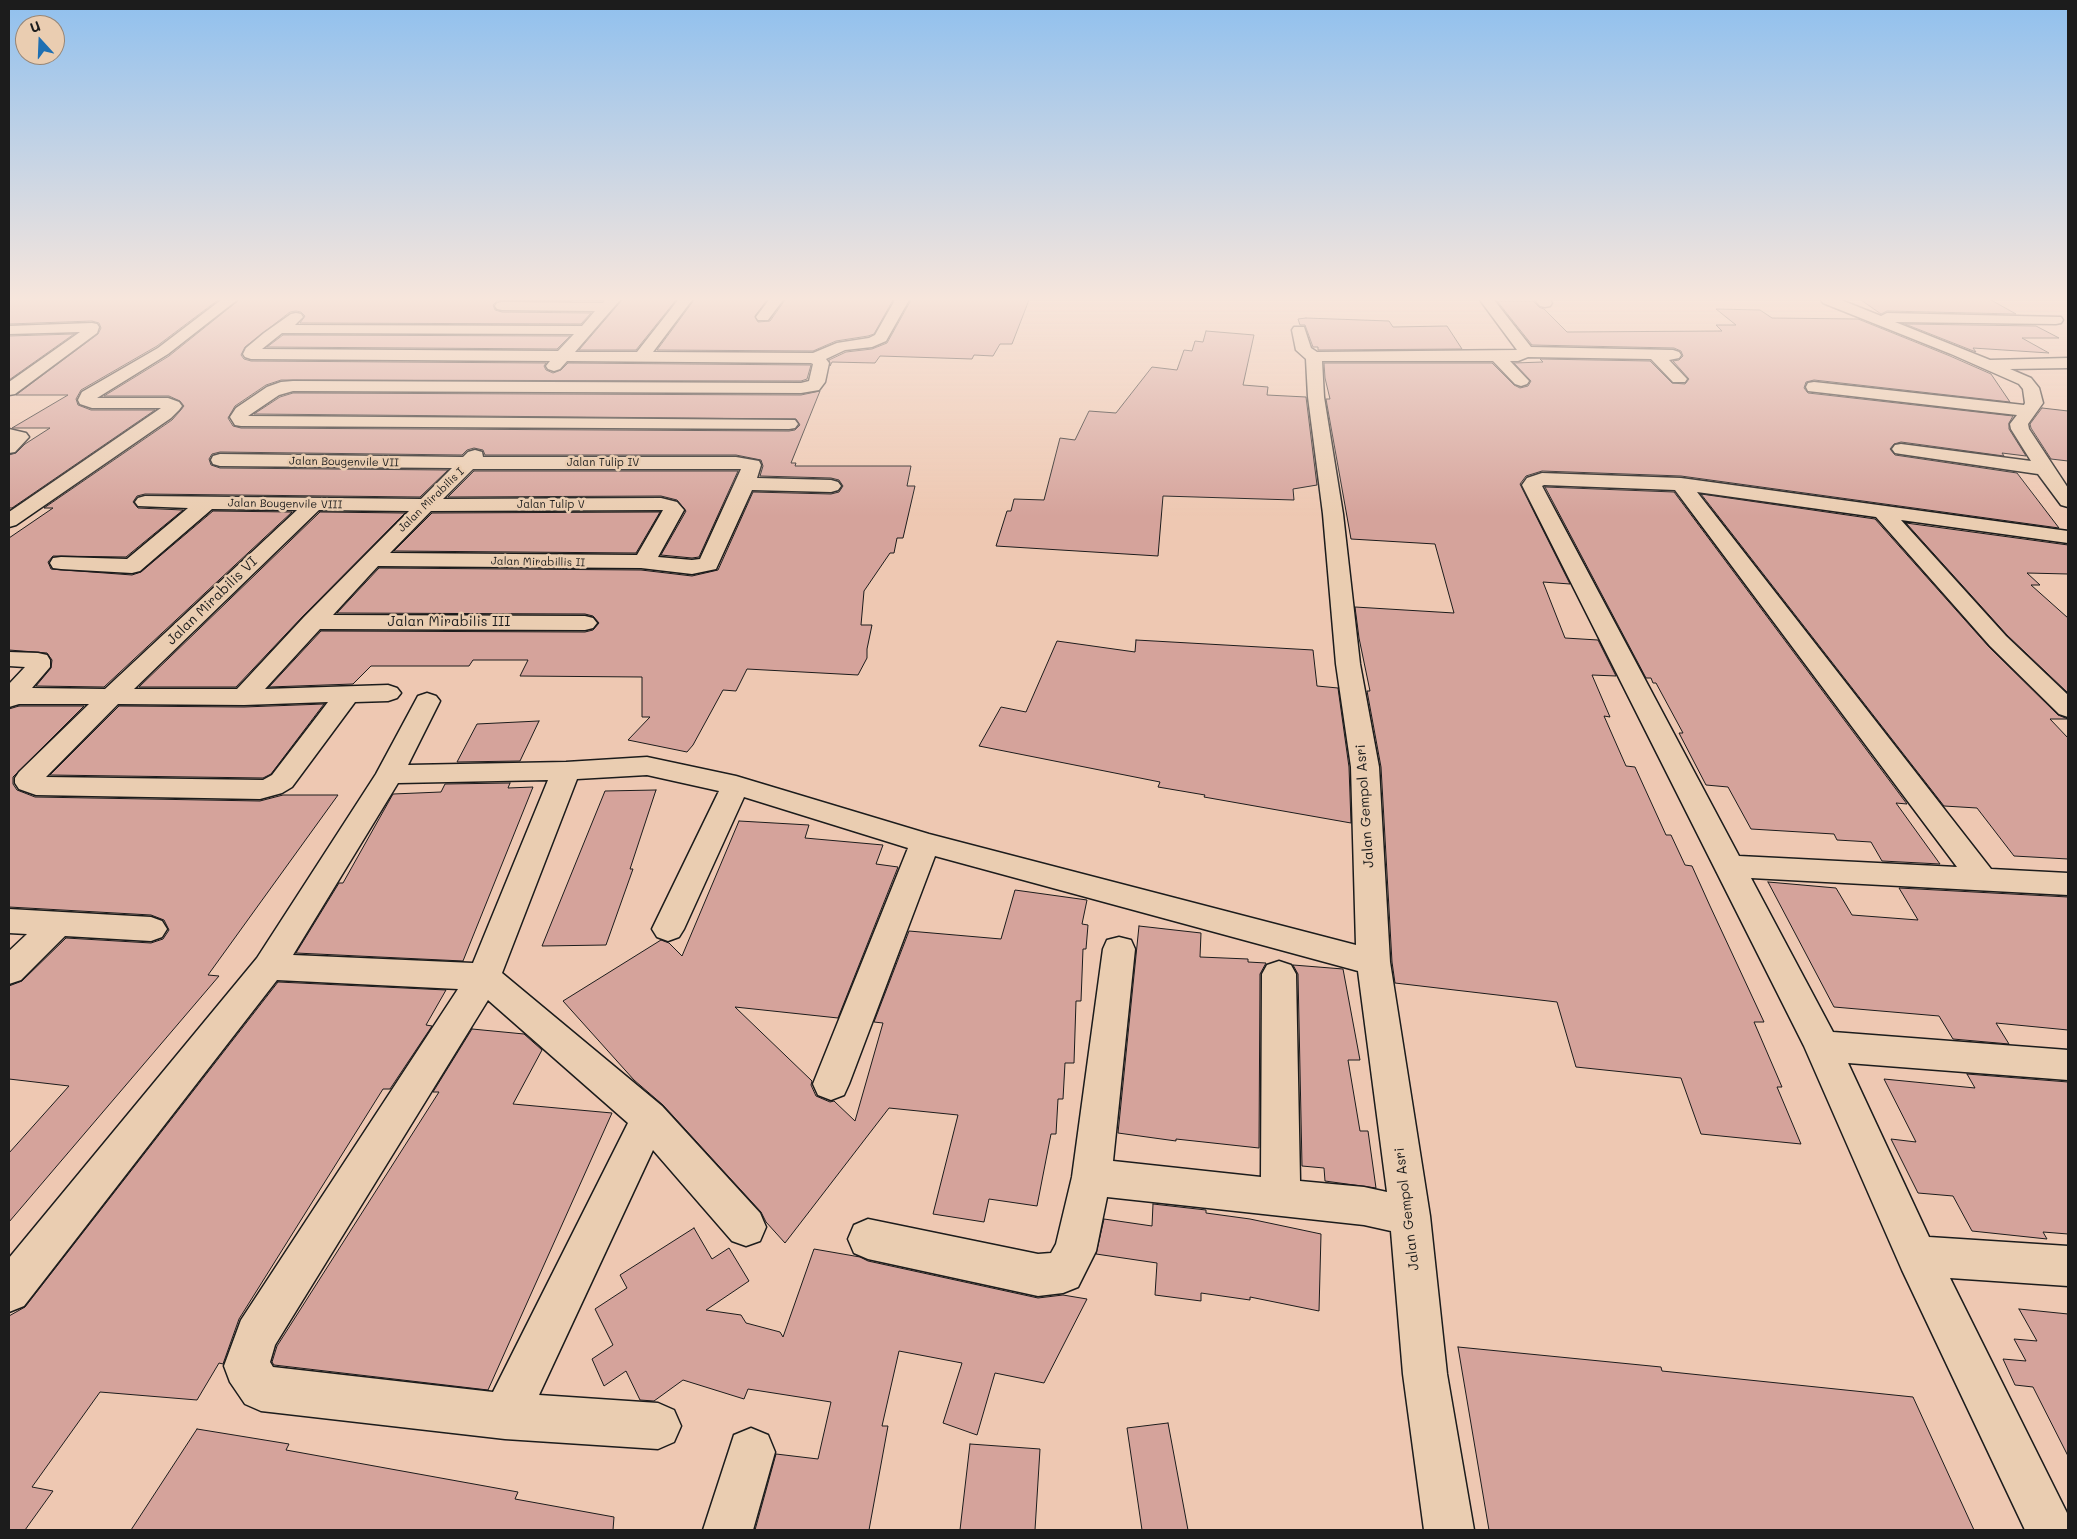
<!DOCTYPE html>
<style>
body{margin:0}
#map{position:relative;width:2077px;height:1539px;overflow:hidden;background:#eec8b2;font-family:Mali,sans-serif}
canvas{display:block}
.frame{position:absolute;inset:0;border:10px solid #1c1c1c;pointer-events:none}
.north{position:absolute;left:15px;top:15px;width:50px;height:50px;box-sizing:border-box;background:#eacdb1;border:1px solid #988675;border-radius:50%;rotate:340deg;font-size:14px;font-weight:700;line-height:20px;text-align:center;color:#1c1c1c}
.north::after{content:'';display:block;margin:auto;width:18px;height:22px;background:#1f6fb2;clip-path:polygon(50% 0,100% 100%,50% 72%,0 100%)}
</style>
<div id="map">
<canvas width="2077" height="1539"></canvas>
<div class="frame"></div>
<div class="north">U</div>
</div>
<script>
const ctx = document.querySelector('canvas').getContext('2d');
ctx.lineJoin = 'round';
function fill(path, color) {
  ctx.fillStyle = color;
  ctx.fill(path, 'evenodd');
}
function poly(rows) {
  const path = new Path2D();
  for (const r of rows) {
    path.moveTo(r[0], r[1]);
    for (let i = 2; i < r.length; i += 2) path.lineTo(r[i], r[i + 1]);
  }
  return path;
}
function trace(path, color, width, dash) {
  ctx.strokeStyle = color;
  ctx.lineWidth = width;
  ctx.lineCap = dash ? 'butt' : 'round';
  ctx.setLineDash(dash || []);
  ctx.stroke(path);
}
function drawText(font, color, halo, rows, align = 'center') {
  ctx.font = font + ' Mali,sans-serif';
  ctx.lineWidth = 5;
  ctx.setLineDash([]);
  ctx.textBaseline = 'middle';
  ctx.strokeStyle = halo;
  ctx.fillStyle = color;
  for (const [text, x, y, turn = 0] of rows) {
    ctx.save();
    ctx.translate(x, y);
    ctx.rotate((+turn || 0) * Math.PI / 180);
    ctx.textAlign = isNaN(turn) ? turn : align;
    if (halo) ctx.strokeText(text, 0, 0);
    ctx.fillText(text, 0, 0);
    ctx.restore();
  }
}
const building = poly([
 [9,300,218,300,157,346,81,390,76,399,78,405,91,410,155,410,12,508,9,508,9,455,16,453,25,444,50,428,12,428,68,395,16,395,98,334,101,328,99,323,92,321,9,324,9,300],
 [239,300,603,300,502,300,497,301,493,305,495,310,502,312,591,313,581,324,300,323,305,316,301,312,296,311,290,312,245,347,241,355,244,359,251,361,546,363,544,366,546,370,553,373,561,370,568,363,811,365,807,379,801,381,281,380,266,385,235,406,228,418,233,426,241,428,789,431,795,430,800,425,796,419,254,414,280,397,293,393,801,395,820,391,791,463,796,463,795,466,911,466,907,486,915,486,903,538,897,538,894,553,890,553,864,591,861,625,872,625,867,649,867,658,858,675,747,669,736,691,723,690,693,745,687,752,628,740,650,717,642,717,642,677,520,676,528,660,473,660,469,666,371,666,353,684,269,687,321,631,585,632,593,630,599,623,593,616,585,614,337,613,379,568,641,570,692,576,718,570,753,492,831,494,839,492,843,486,839,480,831,478,760,476,763,466,761,460,736,455,485,455,483,450,474,448,467,450,462,455,220,452,212,454,209,459,211,465,220,468,448,470,420,497,145,494,137,496,133,502,138,508,183,510,126,557,53,556,48,562,51,569,132,575,141,572,213,511,292,512,104,687,36,686,51,668,52,660,47,653,9,650,9,538,53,508,44,508,172,420,180,411,184,406,180,401,169,396,104,396,169,356,239,300],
 [622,300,676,300,636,350,579,350,622,300],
 [694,300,767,300,755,316,758,322,770,321,785,300,893,300,874,334,868,336,836,341,813,351,657,350,694,300],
 [911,300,1029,300,1012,344,1000,344,993,356,974,355,972,359,880,356,875,363,832,362,830,366,829,360,846,352,872,349,887,343,911,300],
 [1861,300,1991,300,2016,314,1887,311,1881,314,1861,300],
 [1497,301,1533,301,1539,307,1544,309,1567,332,1722,331,1716,325,1736,325,1716,309,1760,310,1772,318,1858,319,1950,356,1991,374,2010,402,1814,380,1806,382,1804,388,1808,393,2013,416,2009,423,2009,429,2026,456,2002,453,2004,456,1901,442,1894,444,1890,449,1895,455,2017,473,2059,528,1681,476,1542,471,1526,476,1520,484,1570,584,1543,582,1565,638,1598,640,1616,676,1592,675,1610,717,1604,716,1626,766,1635,767,1666,835,1671,835,1685,865,1692,866,1710,906,1764,1022,1754,1022,1782,1087,1777,1087,1801,1144,1701,1134,1681,1078,1576,1067,1557,1002,1395,983,1392,962,1381,767,1367,691,1370,691,1359,638,1355,607,1454,613,1435,544,1351,539,1326,399,1330,399,1325,378,1324,363,1492,363,1514,385,1520,388,1528,386,1531,381,1514,363,1543,362,1540,359,1650,361,1672,383,1685,384,1689,379,1673,361,1679,360,1683,356,1681,351,1674,348,1532,345,1497,301],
 [1306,318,1389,321,1393,327,1447,326,1462,349,1318,350,1318,347,1313,347,1305,325,1300,325,1298,319,1306,318],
 [1905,324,2036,326,2059,338,2022,338,2049,353,1973,348,1976,352,1905,324],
 [1206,331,1254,335,1243,385,1268,387,1267,395,1306,397,1317,485,1293,489,1294,500,1163,496,1158,556,996,546,1007,511,1011,511,1014,499,1044,500,1060,438,1075,440,1089,411,1116,413,1152,367,1177,370,1184,350,1192,351,1195,341,1203,342,1206,331],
 [74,334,9,380,9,336,74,334],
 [283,335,570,336,557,349,267,347,283,335],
 [2042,408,2068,411,2068,461,2051,459,2031,428,2030,424,2042,408],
 [474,471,738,471,699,557,692,558,661,555,686,511,677,500,661,496,448,497,474,471],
 [1545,487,1674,492,1907,804,1896,803,1940,864,1882,861,1871,842,1837,840,1834,834,1751,829,1728,787,1706,785,1679,733,1683,733,1656,683,1653,683,1651,678,1646,678,1545,487],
 [1701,494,1875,519,1989,647,2058,715,2068,719,2050,719,2068,738,2068,859,2014,856,1977,808,1944,806,1701,494],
 [320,512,405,513,303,616,236,687,139,687,320,512],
 [660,512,636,553,394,551,432,513,660,512],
 [1906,523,2068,545,2068,574,2027,573,2040,585,2031,585,2068,618,2068,693,2007,635,1906,523],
 [1136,640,1313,650,1317,686,1338,688,1349,767,1351,823,1204,797,1205,795,1158,787,1160,782,979,746,1001,707,1026,712,1057,641,1135,652,1136,640],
 [324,704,271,774,263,778,50,775,119,706,244,707,324,704],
 [19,706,84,706,13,777,13,784,17,790,35,797,260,801,283,795,338,795,208,975,219,976,9,1222,9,1153,69,1086,9,1079,9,986,22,981,66,938,151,943,163,939,169,930,164,920,151,915,9,907,9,709,19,706],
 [539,721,520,761,457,762,477,724,539,721],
 [510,783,508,788,533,787,463,961,296,953,339,883,343,883,393,794,441,792,445,784,510,783],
 [656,790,630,869,633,869,606,945,542,946,605,791,656,790],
 [739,821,809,825,805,838,883,845,876,864,898,867,838,1018,735,1007,812,1081,811,1085,816,1096,830,1102,834,1101,855,1121,883,1023,874,1022,909,931,1001,939,1015,890,1087,900,1082,924,1088,925,1086,949,1083,949,1081,1001,1076,1001,1074,1063,1065,1063,1063,1099,1058,1099,1056,1134,1051,1134,1037,1206,989,1199,984,1222,933,1214,958,1115,889,1108,785,1243,766,1222,761,1212,663,1105,634,1080,563,1001,661,940,669,943,682,956,739,821],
 [1768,882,1836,888,1852,915,1918,920,1899,888,2068,897,2068,1030,1996,1023,2009,1044,1953,1039,1939,1016,1834,1007,1768,882],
 [1139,926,1201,933,1200,957,1248,959,1248,962,1266,963,1260,974,1259,1148,1176,1139,1176,1141,1118,1133,1139,926],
 [1293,965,1343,969,1360,1060,1348,1060,1360,1131,1368,1131,1376,1188,1325,1181,1324,1168,1302,1166,1298,974,1293,965],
 [278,982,446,990,426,1025,432,1026,390,1089,383,1089,239,1319,223,1364,219,1363,197,1400,100,1392,32,1487,53,1491,25,1530,9,1530,9,1316,25,1307,278,982],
 [472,1029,524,1034,542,1050,513,1104,612,1113,488,1390,274,1365,272,1362,277,1346,439,1092,433,1092,472,1029],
 [1967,1074,2068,1082,2068,1234,2043,1232,2047,1239,1972,1231,1953,1196,1918,1193,1891,1139,1916,1142,1884,1079,1975,1088,1967,1074],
 [1153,1204,1206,1210,1206,1213,1250,1219,1321,1234,1319,1311,1250,1297,1250,1300,1201,1293,1201,1301,1155,1295,1157,1263,1096,1254,1104,1219,1152,1226,1153,1204],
 [694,1228,712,1259,729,1248,749,1281,706,1310,741,1315,746,1323,780,1332,783,1337,814,1249,860,1257,868,1261,1038,1298,1063,1295,1087,1299,1044,1383,995,1373,977,1435,943,1423,962,1363,899,1351,882,1426,888,1426,869,1530,755,1530,776,1454,818,1459,831,1402,748,1389,744,1399,683,1380,654,1401,640,1400,626,1371,604,1386,592,1359,613,1345,595,1309,627,1288,620,1275,694,1228],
 [2019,1309,2068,1314,2068,1456,2033,1387,2015,1385,2003,1359,2026,1361,2014,1339,2037,1341,2019,1309],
 [1458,1347,1661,1367,1662,1371,1913,1397,1974,1530,1489,1530,1458,1347],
 [1168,1423,1188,1530,1142,1530,1127,1428,1168,1423],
 [197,1429,289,1444,286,1450,518,1492,515,1499,614,1517,613,1530,131,1530,197,1429],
 [970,1444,1040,1449,1035,1530,960,1530,970,1444]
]);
const street = poly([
 [221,300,237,300,168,354,97,398,168,398,179,402,182,406,179,410,171,418,16,525,9,527,9,512,161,408,92,408,80,404,78,400,82,392,158,348,221,300],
 [605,300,620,300,575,352,637,352,678,300,692,300,653,352,813,353,837,343,869,338,875,335,895,300,909,300,886,341,872,347,845,350,826,359,829,363,825,382,819,390,801,393,293,391,279,395,248,416,795,420,798,424,795,428,789,429,241,426,235,425,230,417,236,408,267,387,281,382,293,381,801,383,809,381,813,364,811,363,567,361,560,369,554,371,548,369,546,366,550,361,251,359,245,357,243,354,246,348,264,333,291,314,296,313,301,314,303,317,295,325,582,326,595,311,502,310,497,309,495,306,497,303,502,302,603,303,605,300],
 [282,333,574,334,558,351,262,349,282,333],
 [769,300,783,300,768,320,758,320,756,317,769,300],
 [1480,300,1494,300,1531,347,1673,350,1679,352,1681,355,1679,358,1669,360,1687,379,1685,382,1673,382,1651,359,1528,357,1518,361,1510,361,1529,381,1527,384,1521,386,1515,384,1493,361,1322,361,1324,397,1343,514,1360,664,1379,767,1390,962,1430,1216,1447,1374,1474,1530,1424,1530,1403,1374,1391,1231,1364,1225,1107,1197,1096,1251,1078,1287,1063,1293,1038,1296,868,1259,854,1253,848,1239,854,1225,868,1219,1038,1254,1051,1253,1056,1244,1072,1177,1103,949,1107,940,1119,937,1131,940,1135,949,1113,1161,1261,1177,1262,974,1267,965,1279,961,1291,965,1296,974,1300,1181,1364,1187,1387,1192,1358,971,935,856,849,1084,844,1095,831,1100,818,1095,813,1084,908,848,744,797,684,929,679,937,668,941,657,937,652,929,719,791,647,775,577,779,502,973,662,1106,760,1213,766,1227,760,1241,746,1246,732,1241,653,1150,539,1395,658,1403,674,1410,681,1426,674,1442,658,1449,505,1439,261,1411,245,1404,230,1382,224,1366,241,1320,458,989,277,980,24,1306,9,1312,9,1258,257,958,376,774,418,696,427,693,436,696,440,701,408,765,566,762,647,757,736,776,929,834,1356,945,1351,767,1336,664,1323,514,1308,397,1306,359,1296,350,1292,330,1294,327,1304,327,1311,348,1317,352,1517,350,1480,300],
 [548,780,473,963,293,955,398,783,548,780],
 [488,1000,628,1123,493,1392,273,1367,270,1362,275,1345,488,1000],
 [1535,300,1550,300,1552,303,1550,306,1545,307,1540,306,1535,300],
 [1821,300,1841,300,1881,316,1887,313,2061,317,2063,320,2061,323,2056,324,1895,322,1990,360,2068,358,2068,368,2010,369,2031,378,2039,388,2043,403,2028,424,2029,429,2068,488,2068,507,2061,505,2038,474,1901,454,1895,453,1892,449,1895,445,1901,444,2031,461,2011,429,2010,424,2017,415,1808,391,1806,387,1808,383,1814,382,2024,405,2025,403,2023,389,2019,384,1951,354,1823,303,1821,300],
 [92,323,97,324,99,327,97,333,15,394,9,395,9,382,80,332,9,334,9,326,92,323],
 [9,429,26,433,29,437,15,452,9,453,9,429],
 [475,450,482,452,483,457,736,457,759,461,761,465,757,478,831,480,838,482,841,486,838,490,831,492,752,490,716,569,692,574,641,568,378,566,333,615,585,616,593,618,597,623,593,628,585,630,320,629,265,689,388,685,397,688,401,693,397,698,388,701,355,702,292,787,282,793,260,799,36,795,19,789,15,783,15,778,19,772,89,704,19,704,9,707,9,684,25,667,9,666,9,652,38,653,47,655,50,660,50,667,32,688,105,689,297,510,212,509,140,571,132,573,61,569,53,568,50,563,53,558,61,557,127,559,188,508,138,506,135,502,138,498,145,496,421,499,452,468,220,466,213,464,211,460,213,456,220,454,463,457,468,452,475,450],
 [473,469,741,469,700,559,692,560,658,557,684,510,677,502,661,498,443,499,473,469],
 [319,510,409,511,304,617,237,689,134,689,319,510],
 [663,510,637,555,390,553,431,511,663,510],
 [328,702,272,775,263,780,46,777,118,704,244,705,328,702],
 [1542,473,1681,478,2068,531,2068,543,1901,520,2006,636,2068,695,2068,717,2059,714,1990,646,1876,517,1697,492,1991,869,2068,873,2068,895,1751,878,1833,1032,2068,1050,2068,1080,1848,1063,1929,1237,2068,1246,2068,1286,1950,1278,2067,1513,2068,1530,2025,1530,1902,1270,1804,1046,1522,485,1527,478,1542,473],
 [1544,485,1675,490,1957,867,1739,856,1542,486,1544,485],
 [9,909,151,917,162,921,167,929,162,937,151,941,65,936,21,980,9,984,9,951,27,934,9,933,9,909],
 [751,1428,768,1435,775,1452,753,1530,703,1530,734,1435,751,1428]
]);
const farStreetnames = [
 ["Jalan Bougenvile VII",344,462,1],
 ["Jalan Tulip IV",603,463],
 ["Jalan Mirabilis I",431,500,-44],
 ["Jalan Bougenvile VIII",285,504,1],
 ["Jalan Tulip V",551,505],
 ["Jalan Mirabillis II",538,562,1]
];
const streetNames = [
 ["Jalan Mirabilis VI",212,601,-44],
 ["Jalan Mirabilis III",449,622],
 ["Jalan Gempol Asri",1365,806,-94],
 ["Jalan Gempol Asri",1407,1209,-97]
];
fill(building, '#d5a39b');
trace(building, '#1c1c1c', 1);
trace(street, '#1c1c1c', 3);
fill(street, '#eacdb1');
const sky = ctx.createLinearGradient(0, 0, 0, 516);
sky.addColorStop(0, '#90c0ee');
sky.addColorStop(0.58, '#f7e6dc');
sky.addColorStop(1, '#f7e6dc00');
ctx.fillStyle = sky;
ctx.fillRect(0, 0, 2077, 516);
drawText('11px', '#1c1c1c', '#eacdb1', farStreetnames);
drawText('14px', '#1c1c1c', '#eacdb1', streetNames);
</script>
